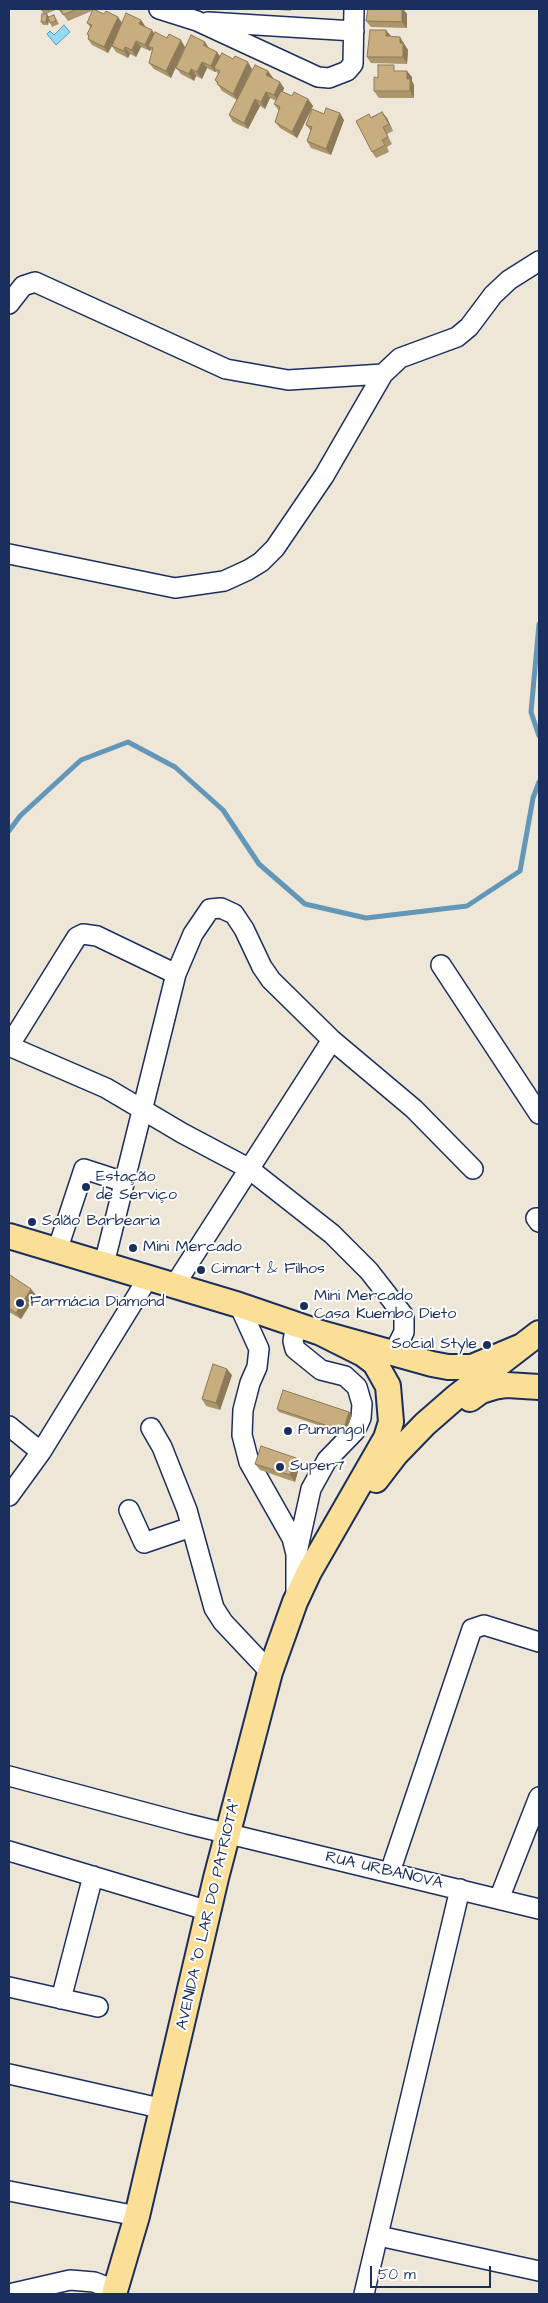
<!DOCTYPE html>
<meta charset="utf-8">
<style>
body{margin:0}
#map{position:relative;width:548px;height:2303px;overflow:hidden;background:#eee7d8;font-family:"Architects Daughter",sans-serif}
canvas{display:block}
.frame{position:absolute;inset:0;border:10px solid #1b2f5e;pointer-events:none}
.scale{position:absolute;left:370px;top:2266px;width:121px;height:22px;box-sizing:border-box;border:2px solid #1b2f5e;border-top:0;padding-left:6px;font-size:15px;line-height:18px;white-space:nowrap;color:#1b2f5e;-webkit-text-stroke:4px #fff;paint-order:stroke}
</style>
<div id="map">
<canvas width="548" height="2303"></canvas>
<div class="frame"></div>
<div class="scale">50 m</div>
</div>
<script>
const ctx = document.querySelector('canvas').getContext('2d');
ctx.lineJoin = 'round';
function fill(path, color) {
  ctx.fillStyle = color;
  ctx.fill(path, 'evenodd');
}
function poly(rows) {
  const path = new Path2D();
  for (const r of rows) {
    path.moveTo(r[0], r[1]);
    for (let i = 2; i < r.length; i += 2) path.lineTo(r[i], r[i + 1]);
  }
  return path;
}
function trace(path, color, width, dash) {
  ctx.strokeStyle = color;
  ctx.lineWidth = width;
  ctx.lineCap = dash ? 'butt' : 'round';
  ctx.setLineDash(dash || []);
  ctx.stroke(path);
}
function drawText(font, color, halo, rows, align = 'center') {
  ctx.font = font + ' "Architects Daughter",sans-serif';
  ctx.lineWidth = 4;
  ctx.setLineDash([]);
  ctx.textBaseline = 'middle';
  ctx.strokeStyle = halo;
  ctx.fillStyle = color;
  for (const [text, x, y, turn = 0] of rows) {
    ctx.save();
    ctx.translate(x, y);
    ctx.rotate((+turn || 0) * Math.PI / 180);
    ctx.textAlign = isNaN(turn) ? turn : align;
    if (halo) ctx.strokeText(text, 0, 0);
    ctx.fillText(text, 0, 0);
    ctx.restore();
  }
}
const water = poly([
 [64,25,70,32,56,45,47,34,50,31,54,35,64,25]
]);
const stream = poly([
 [539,624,531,712,539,736],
 [9,831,20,816,81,760,128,742,175,767,223,810,259,864,305,904,366,918,467,906,520,871,533,798,539,782]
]);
const minor = poly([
 [159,9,197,21,318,77,329,78,347,71,353,64,354,9],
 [208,22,354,31],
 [9,304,23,286,35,282,226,369,288,380,383,374,324,476,275,548,261,562,248,570,224,581,175,588,9,554],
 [383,374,400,358,457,337,469,327,493,295,509,280,539,261],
 [441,965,539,1114],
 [9,1046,106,1088,182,1133,248,1168,332,1234,369,1271,404,1316,404,1332,394,1352],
 [9,1046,70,948,77,937,83,934,97,936,176,974],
 [536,1218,539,1222],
 [57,1251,84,1169,124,1182],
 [104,1264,176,974,193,934,210,909,221,908,234,914,244,929,262,967,271,980,332,1040,414,1109,473,1169],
 [174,1286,332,1040],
 [239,1305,259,1349,257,1367,250,1383,243,1410,242,1435,249,1462,292,1538,296,1554],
 [9,1426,41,1452],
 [151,1428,162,1447,187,1510,214,1608,223,1622,270,1672],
 [9,1496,41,1452,148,1278],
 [129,1510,144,1543,191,1527],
 [296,1597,296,1557,311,1489,327,1460,355,1431,361,1418,362,1404,357,1387,345,1376,321,1370,295,1349,293,1341,296,1325],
 [9,1776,188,1824,539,1909],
 [9,1851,209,1911],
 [390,1872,472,1629,484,1625,539,1642],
 [499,1899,539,1797],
 [9,1987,98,2007],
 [61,1999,93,1876],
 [9,2074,164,2109],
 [9,2191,137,2216],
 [379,2236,539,2271],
 [9,2294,70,2280,94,2282,115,2290],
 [364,2294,460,1889]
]);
const major = poly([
 [9,1236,239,1305,321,1333,432,1364,448,1367,472,1367,522,1346],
 [470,1399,481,1391,494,1387,507,1385,539,1387],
 [376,1480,396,1454,425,1424,456,1397,539,1333],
 [114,2294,137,2216,216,1878,270,1672,295,1602,309,1572,386,1438,391,1422,388,1386,375,1363,363,1354,321,1333]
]);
const wall = poly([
 [40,9,58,9,46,14,48,17,56,18,59,24,52,27,49,20,48,25,43,25,41,22,44,14],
 [58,9,91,9,92,11,68,21,63,14,62,14],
 [266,9,291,9,291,11],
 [368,9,403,9,407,14,407,28,371,27,366,21],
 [141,20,145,26,145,27,152,30,154,34,185,47,171,78,154,69,149,63,152,52,151,49,150,51,141,47,136,57,130,54,128,58,116,52,112,46,108,53,92,45,88,39,89,37,87,34,90,27,87,23,122,23],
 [391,37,404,43,404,45,408,50,407,64,371,63,367,57],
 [209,48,217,52,220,56,252,69,244,86,268,71,273,78,272,78,284,88,283,92,292,96,308,99,313,106,297,138,280,128,275,122,279,111,274,104,276,101,270,98,265,109,260,106,248,129,233,122,229,115,237,100,222,91,215,80,218,74,216,71,215,72,207,68,202,79,196,76,194,81,181,74,176,68],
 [397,71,412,77,412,81,414,85,414,98,379,98,374,91,378,78],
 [382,112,387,118,393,131,387,134,392,144,387,147,389,152,376,158,372,152,371,117],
 [324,114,344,120,331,155,311,148,307,141,311,131,306,125],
 [9,1277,36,1295,21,1319,9,1312],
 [232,1375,220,1410,206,1406,202,1399],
 [277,1409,352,1415,345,1434,279,1412],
 [255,1464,300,1464,295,1482,260,1470]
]);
const shadedWall = poly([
 [399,9,403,9,407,14,407,28,402,22],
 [47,14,49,18,48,25,46,22],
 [118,17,123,24,108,53,104,47],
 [141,20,145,26,143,31,139,24],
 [152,30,156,37,148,46,151,49,150,51,145,45],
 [386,30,391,36,386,36],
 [400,37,408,50,407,64,403,57,400,43],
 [181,40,185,47,171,78,166,71],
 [136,41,141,47,136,57,132,50],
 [205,42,209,48,203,45],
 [125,47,130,54,128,58,124,51],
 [217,52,222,59,214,68,216,71,215,72,211,66],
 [202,62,207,68,202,79,197,72],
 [248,62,252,69,237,100,233,94],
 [191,69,196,76,194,81,189,74],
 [268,71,273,78,271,82,266,75],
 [407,71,412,77,412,81,414,85,414,98,410,91,407,79],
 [280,82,284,88,278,102,274,95],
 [266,92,270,98,265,109,261,102],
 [255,99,260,106,248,129,244,123],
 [308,99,313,106,297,138,292,132],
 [382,112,387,118,393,131,389,124],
 [340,113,344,120,331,155,326,149],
 [31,1289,36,1295,21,1319,16,1313],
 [227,1369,232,1375,220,1410,216,1403],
 [349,1412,352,1415,345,1434,343,1431],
 [296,1458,300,1464,295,1482,290,1475]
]);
const building = poly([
 [61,9,77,9,63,15,61,9],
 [93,9,104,14,106,11,118,17,104,47,88,39,89,35,87,34,92,25,87,23,93,9],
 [368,9,402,9,402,22,366,21,368,9],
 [126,13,141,20,139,24,152,30,145,45,136,41,132,50,125,47,124,51,112,46,126,13],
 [42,14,47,14,46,22,41,22,42,14],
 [54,15,56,21,50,23,48,17,54,15],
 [370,30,386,30,386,36,400,37,400,43,403,43,403,57,367,57,370,30],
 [155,32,167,38,169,34,181,40,166,71,149,63,153,48,148,46,155,32],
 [191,35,205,42,203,45,217,52,211,66,202,62,197,72,191,69,189,74,176,68,191,35],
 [222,53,233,59,235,56,248,62,233,94,217,84,218,82,215,80,220,71,214,68,222,53],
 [255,65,268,71,266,75,280,82,274,95,266,92,261,102,255,99,244,123,229,115,255,65],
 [378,65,394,65,394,71,407,71,407,79,410,79,410,91,374,91,374,77,378,78,378,65],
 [281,91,292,96,294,92,308,99,292,132,275,122,280,107,274,104,281,91],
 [326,108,340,113,326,149,307,141,312,127,306,125,312,109,324,114,326,108],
 [382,112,389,124,383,127,388,137,382,140,385,145,372,152,356,121,369,114,371,118,382,112],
 [10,1275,31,1289,16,1313,9,1308,9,1277,10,1275],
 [213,1364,227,1369,216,1403,202,1399,213,1364],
 [283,1390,349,1412,343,1431,277,1409,283,1390],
 [261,1446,296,1458,290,1475,255,1464,261,1446]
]);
const markers = [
 [86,1187,5,"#1b2f5e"],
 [32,1222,5,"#1b2f5e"],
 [133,1248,5,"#1b2f5e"],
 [201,1270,5,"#1b2f5e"],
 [20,1303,5,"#1b2f5e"],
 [304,1306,5,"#1b2f5e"],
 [487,1345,5,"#1b2f5e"],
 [288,1431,5,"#1b2f5e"],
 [280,1467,5,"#1b2f5e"]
];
const poiNames = [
 ["Estação",96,1178],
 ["de Serviço",96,1196],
 ["Salão Barbearia",42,1222],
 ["Mini Mercado",143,1248],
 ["Cimart & Filhos",211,1270],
 ["Mini Mercado",314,1297],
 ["Casa Kuembo Dieto",314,1315],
 ["Farmácia Diamond",30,1303],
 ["Social Style",477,1345,"right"],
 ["Pumangol",298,1431],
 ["Super7",290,1467]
];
const streetNames = [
 ["RUA URBANOVA",384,1871,13],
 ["AVENIDA \"O LAR DO PATRIOTA\"",209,1915,-77]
];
fill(water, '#92dcf3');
trace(water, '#6297b7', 1);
trace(stream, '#6297b7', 5);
trace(minor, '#1b2f5e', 22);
trace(major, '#1b2f5e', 28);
trace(minor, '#fff', 19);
trace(major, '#fbdf96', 24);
fill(wall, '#ac966c');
fill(shadedWall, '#8c7a58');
fill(building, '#c8ae7e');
trace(building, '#8c7a58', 1);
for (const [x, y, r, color] of markers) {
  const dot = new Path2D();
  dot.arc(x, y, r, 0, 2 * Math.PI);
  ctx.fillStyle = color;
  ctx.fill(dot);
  trace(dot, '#fff', 2);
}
drawText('16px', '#1b2f5e', '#fff', poiNames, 'left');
drawText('16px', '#1b2f5e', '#fff', streetNames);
</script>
